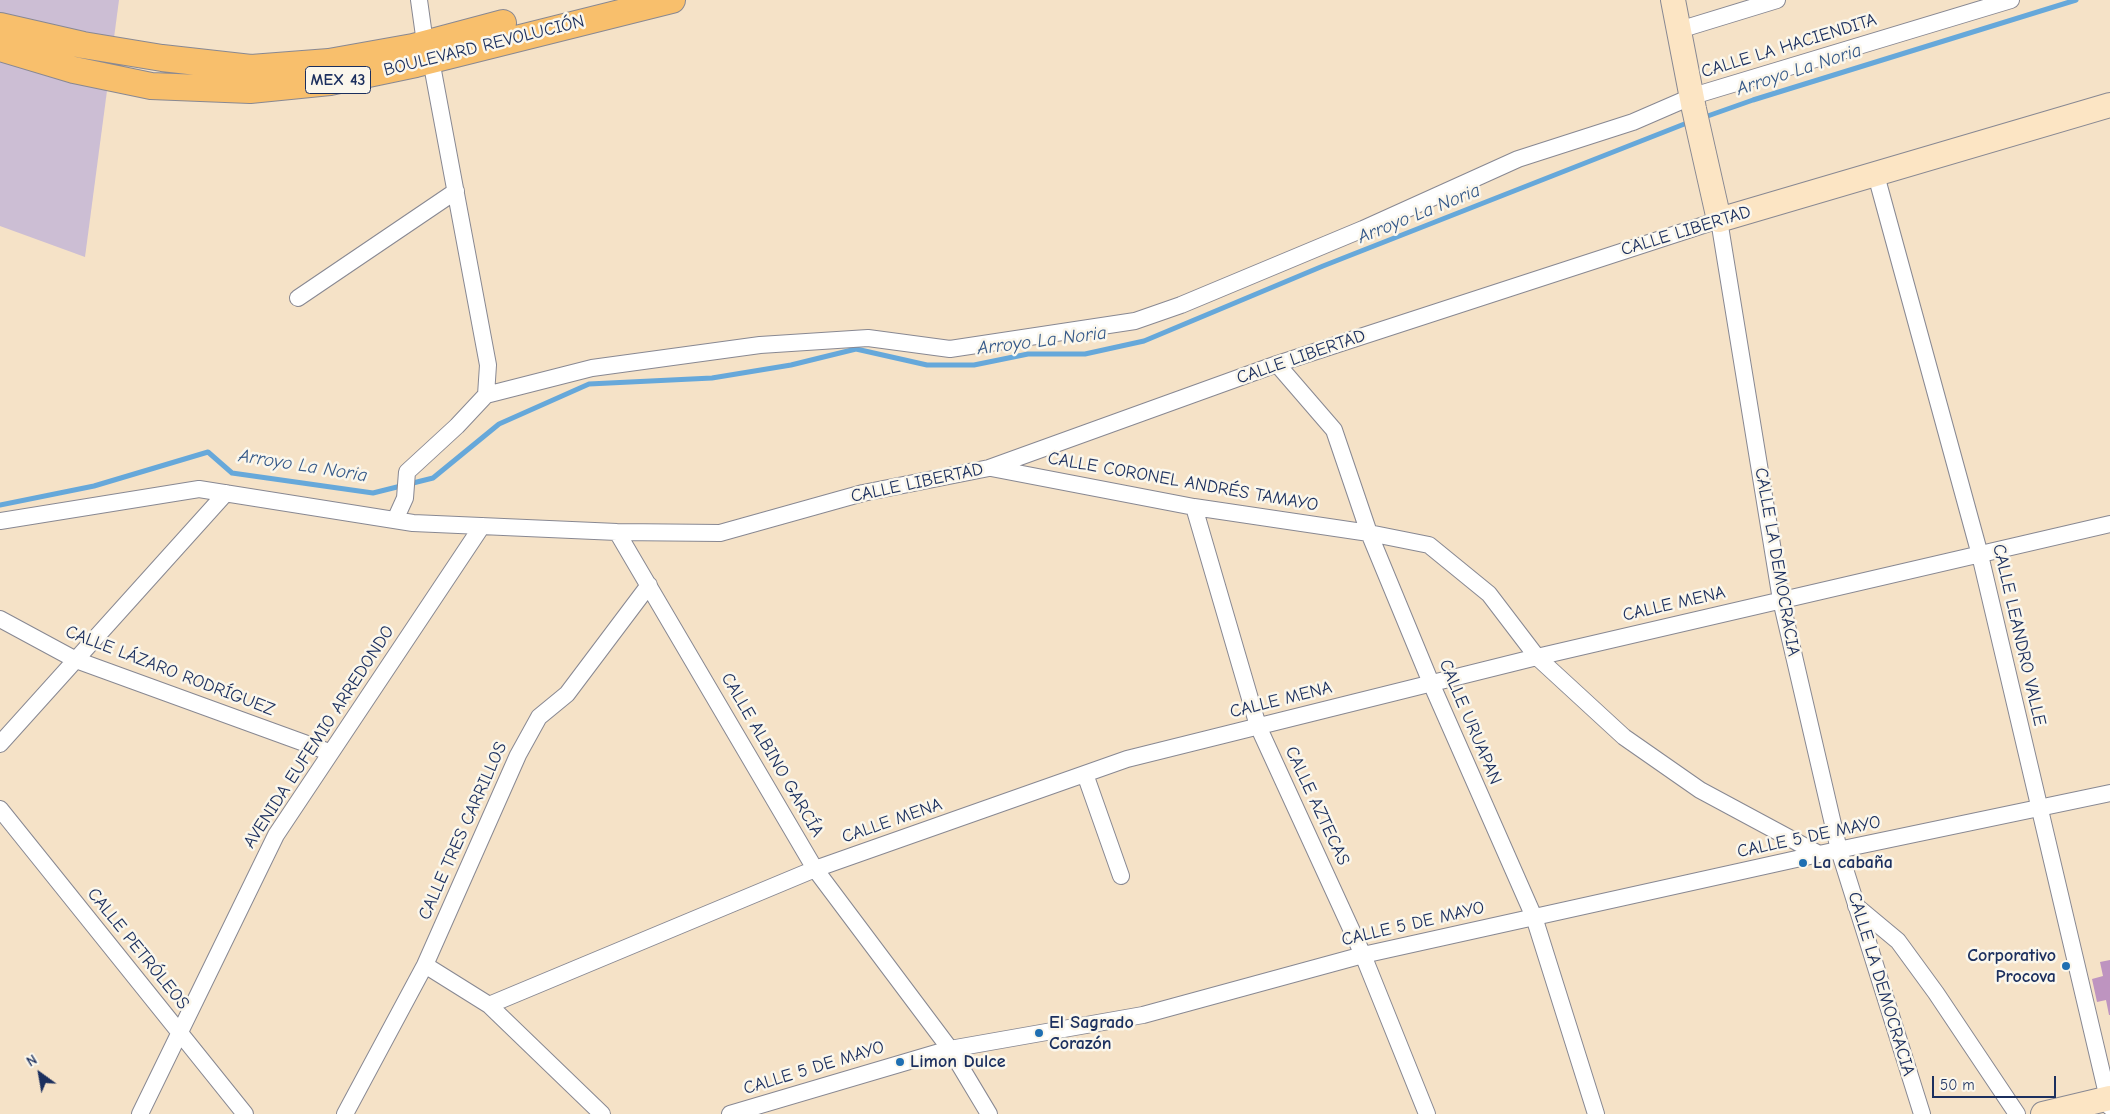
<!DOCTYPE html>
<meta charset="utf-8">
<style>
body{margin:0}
#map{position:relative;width:2110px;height:1114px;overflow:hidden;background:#f5e2c7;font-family:"Comic Neue",sans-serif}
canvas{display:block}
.north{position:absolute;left:15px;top:1049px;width:50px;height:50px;-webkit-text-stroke:4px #fbf7ec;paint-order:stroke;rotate:328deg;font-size:14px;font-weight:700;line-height:20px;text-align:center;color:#1b2f5e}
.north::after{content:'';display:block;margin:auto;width:18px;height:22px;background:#1b2f5e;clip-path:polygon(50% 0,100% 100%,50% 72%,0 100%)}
.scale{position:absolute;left:1932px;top:1076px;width:124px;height:22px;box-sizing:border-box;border:2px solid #1b2f5e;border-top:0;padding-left:6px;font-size:15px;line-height:18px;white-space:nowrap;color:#1b2f5e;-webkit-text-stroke:4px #fbf7ec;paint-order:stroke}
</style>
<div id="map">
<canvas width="2110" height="1114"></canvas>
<div class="north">N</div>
<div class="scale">50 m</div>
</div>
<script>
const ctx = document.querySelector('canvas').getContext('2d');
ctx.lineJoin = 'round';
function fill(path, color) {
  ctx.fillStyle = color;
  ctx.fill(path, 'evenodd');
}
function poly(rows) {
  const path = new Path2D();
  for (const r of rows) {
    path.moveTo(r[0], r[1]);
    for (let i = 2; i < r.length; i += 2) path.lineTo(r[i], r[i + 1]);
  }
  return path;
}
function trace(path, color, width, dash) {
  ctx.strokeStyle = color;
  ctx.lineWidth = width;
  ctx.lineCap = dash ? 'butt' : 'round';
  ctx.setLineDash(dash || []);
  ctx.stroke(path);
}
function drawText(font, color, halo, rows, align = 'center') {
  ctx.font = font + ' "Comic Neue",sans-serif';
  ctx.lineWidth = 5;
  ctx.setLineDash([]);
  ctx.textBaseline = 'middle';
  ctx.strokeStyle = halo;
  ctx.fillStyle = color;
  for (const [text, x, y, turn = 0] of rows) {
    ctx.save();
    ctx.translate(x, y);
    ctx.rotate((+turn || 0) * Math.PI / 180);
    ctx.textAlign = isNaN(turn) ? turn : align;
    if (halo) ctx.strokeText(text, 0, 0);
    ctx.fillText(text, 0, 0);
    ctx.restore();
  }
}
const industrial = poly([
 [0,0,119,0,85,257,0,226]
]);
const stream = poly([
 [1702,118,1753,100,2076,0],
 [0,505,94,486,208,452,232,473,373,493,433,478,499,424,589,384,712,378,791,365,856,349,927,365,974,365,1028,354,1085,354,1144,341,1323,266,1692,121]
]);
const building = poly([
 [2110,960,2110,1015,2109,1015,2106,1000,2097,1002,2092,979,2103,976,2100,962]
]);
const street = poly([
 [1679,30,1777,0],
 [1876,175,1980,555,2110,1107],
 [298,298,456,191],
 [1277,364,1334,430,1369,533,1431,683,1534,917,1596,1114],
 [486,395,592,368,760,345,868,338,950,349,1135,321,1181,305,1363,229,1518,159,1633,122,1693,96,2011,0],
 [991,468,1194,507,1369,533,1429,545,1489,594,1537,657,1624,737,1700,790,1819,854],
 [1194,507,1258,726,1363,955,1427,1114],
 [395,520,405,498,407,472,457,426,486,395,488,365,431,60,425,43,419,0],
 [0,521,199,489,413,523,617,532,720,533,863,493,989,468,1277,364,1719,220,1781,600,1839,850,1922,1114],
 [617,532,815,869,950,1049,989,1114],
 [0,619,76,660,329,752],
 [0,744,226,493],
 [1085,774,1121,876],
 [0,809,245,1114],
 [1856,906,1898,941,1936,993,2017,1114],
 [425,965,489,1005,602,1114],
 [489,1005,815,869,1127,759,1537,657,2110,524],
 [140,1114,276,835,482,526],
 [345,1114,425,965,518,755,539,717,567,694,649,585],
 [730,1114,950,1049,1143,1015,1363,955,1819,854,2110,793]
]);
const secondary = poly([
 [1673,0,1694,109,1719,220,2110,105],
 [2043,1114,2110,1098]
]);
const primary = poly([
 [0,26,83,45,162,58,251,68,329,62,413,47,503,23],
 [0,48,74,70,151,86,250,90,330,82,416,64,672,0]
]);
const markers = [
 [1803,863,5,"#1f6fb2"],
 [2066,966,5,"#1f6fb2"],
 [1039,1033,5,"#1f6fb2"],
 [900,1062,5,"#1f6fb2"]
];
const shields = [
 [338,80,65]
];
const shieldNames = [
 ["MEX 43",338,80]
];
const streetNames = [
 ["BOULEVARD REVOLUCIÓN",484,46,-14],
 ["CALLE LA HACIENDITA",1789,46,-17],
 ["CALLE LIBERTAD",1686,231,-17],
 ["CALLE LIBERTAD",1301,357,-19],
 ["CALLE CORONEL ANDRÉS TAMAYO",1183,482,10],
 ["CALLE LIBERTAD",917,483,-12],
 ["CALLE LA DEMOCRACIA",1777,562,80],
 ["CALLE MENA",1674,604,-13],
 ["CALLE LEANDRO VALLE",2019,635,77],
 ["CALLE LÁZARO RODRÍGUEZ",170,671,21],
 ["CALLE MENA",1281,700,-14],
 ["CALLE URUAPAN",1470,722,67],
 ["AVENIDA EUFEMIO ARREDONDO",319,737,-57],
 ["CALLE ALBINO GARCÍA",772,755,60],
 ["CALLE AZTECAS",1317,806,65],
 ["CALLE MENA",892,821,-19],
 ["CALLE TRES CARRILLOS",463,831,-66],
 ["CALLE 5 DE MAYO",1809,837,-12],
 ["CALLE 5 DE MAYO",1413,924,-13],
 ["CALLE PETRÓLEOS",138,949,51],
 ["CALLE LA DEMOCRACIA",1881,984,73],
 ["CALLE 5 DE MAYO",814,1068,-17]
];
const poiNames = [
 ["La cabaña",1813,863],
 ["Corporativo",2056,956,"right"],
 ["Procova",2056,977,"right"],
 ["El Sagrado",1049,1023],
 ["Corazón",1049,1044],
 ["Limon Dulce",910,1062]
];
const waterNames = [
 ["Arroyo La Noria",1799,70,-18],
 ["Arroyo La Noria",1419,214,-22],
 ["Arroyo La Noria",1042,341,-7],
 ["Arroyo La Noria",303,466,9]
];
fill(industrial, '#ccbed4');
trace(stream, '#66a8da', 5);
fill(building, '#be94c0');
trace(street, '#888892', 18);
trace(secondary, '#888892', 26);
trace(primary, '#888892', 28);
trace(street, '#fff', 16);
trace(secondary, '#fce5c4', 24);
trace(primary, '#f8bf6c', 26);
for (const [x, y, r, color] of markers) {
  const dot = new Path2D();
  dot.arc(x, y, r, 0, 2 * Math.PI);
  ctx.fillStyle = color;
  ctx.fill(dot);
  trace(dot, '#fbf7ec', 2);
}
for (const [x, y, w] of shields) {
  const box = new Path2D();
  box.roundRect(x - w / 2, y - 13.5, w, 27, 4);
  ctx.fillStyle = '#fbf7ec';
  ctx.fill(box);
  trace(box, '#1b2f5e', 1);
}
drawText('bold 16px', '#1b2f5e', null, shieldNames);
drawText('18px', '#1b2f5e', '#fbf7ec', streetNames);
drawText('bold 18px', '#1b2f5e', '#fbf7ec', poiNames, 'left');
drawText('italic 19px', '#355989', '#fbf7ec', waterNames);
</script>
